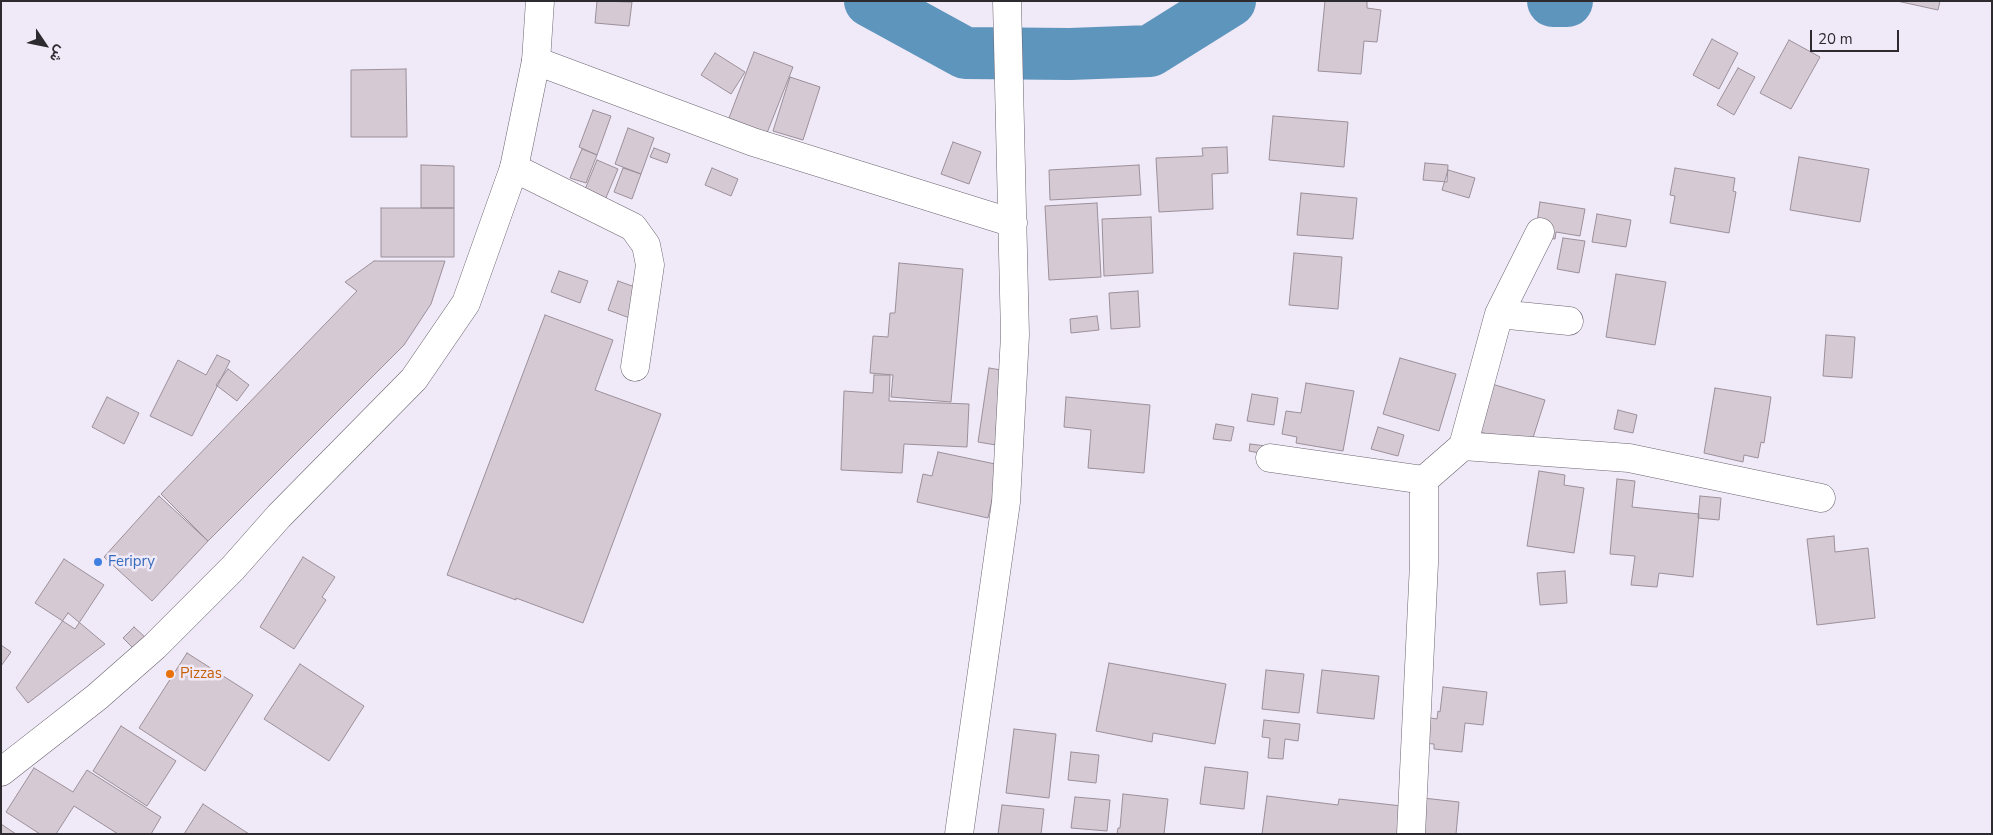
<!DOCTYPE html>
<meta charset="utf-8">
<style>
body{margin:0}
#map{position:relative;width:1993px;height:835px;overflow:hidden;background:#f0e9f7;font-family:"Nunito Sans",Vazirmatn,sans-serif}
canvas{display:block}
.frame{position:absolute;inset:0;border:2px solid #2e2b30;pointer-events:none}
.north{position:absolute;left:20px;top:20px;width:50px;height:50px;-webkit-text-stroke:4px #f0e9f7;paint-order:stroke;rotate:124deg;font-size:14px;font-weight:700;line-height:20px;text-align:center;color:#2e2b30}
.north::after{content:'';display:block;margin:auto;width:18px;height:22px;background:#2e2b30;clip-path:polygon(50% 0,100% 100%,50% 72%,0 100%)}
.scale{position:absolute;left:1810px;top:30px;width:89px;height:22px;box-sizing:border-box;border:2px solid #2e2b30;border-top:0;padding-left:6px;font-size:15px;line-height:18px;white-space:nowrap;color:#2e2b30;-webkit-text-stroke:4px #f0e9f7;paint-order:stroke}
</style>
<div id="map">
<canvas width="1993" height="835"></canvas>
<div class="frame"></div>
<div class="north">ش</div>
<div class="scale">20 m</div>
</div>
<script>
const ctx = document.querySelector('canvas').getContext('2d');
ctx.lineJoin = 'round';
function poly(rows) {
  const path = new Path2D();
  for (const r of rows) {
    path.moveTo(r[0], r[1]);
    for (let i = 2; i < r.length; i += 2) path.lineTo(r[i], r[i + 1]);
  }
  return path;
}
function trace(path, color, width, dash) {
  ctx.strokeStyle = color;
  ctx.lineWidth = width;
  ctx.lineCap = dash ? 'butt' : 'round';
  ctx.setLineDash(dash || []);
  ctx.stroke(path);
}
function fill(path, color) {
  ctx.fillStyle = color;
  ctx.fill(path, 'evenodd');
}
function drawText(font, color, halo, rows, align = 'center') {
  ctx.font = font + ' "Nunito Sans",sans-serif';
  ctx.lineWidth = 5;
  ctx.setLineDash([]);
  ctx.textBaseline = 'middle';
  ctx.strokeStyle = halo;
  ctx.fillStyle = color;
  for (const [text, x, y, turn = 0] of rows) {
    ctx.save();
    ctx.translate(x, y);
    ctx.rotate((+turn || 0) * Math.PI / 180);
    ctx.textAlign = isNaN(turn) ? turn : align;
    if (halo) ctx.strokeText(text, 0, 0);
    ctx.fillText(text, 0, 0);
    ctx.restore();
  }
}
const river = poly([
 [870,1,965,53,1070,54,1150,51,1230,1],
 [1553,1,1567,1]
]);
const building = poly([
 [597,1,632,2,629,26,595,23,597,1],
 [1325,1,1367,1,1367,8,1381,10,1377,42,1364,41,1361,74,1318,71,1325,1],
 [1897,1,1940,1,1938,10,1897,1],
 [1712,39,1738,53,1719,89,1693,75,1712,39],
 [1789,40,1820,57,1791,109,1760,93,1789,40],
 [754,52,793,67,767,133,729,118,754,52],
 [715,53,745,72,731,94,701,75,715,53],
 [1738,68,1755,77,1734,115,1717,105,1738,68],
 [406,69,407,137,351,137,351,70,406,69],
 [790,77,820,87,803,140,773,131,790,77],
 [593,110,611,116,597,155,579,147,593,110],
 [1273,116,1348,122,1344,167,1269,160,1273,116],
 [628,128,654,138,641,174,615,164,628,128],
 [953,142,981,152,969,184,941,174,953,142],
 [1227,147,1228,173,1212,174,1213,209,1159,212,1156,158,1203,156,1202,148,1227,147],
 [654,148,670,154,667,163,650,157,654,148],
 [582,149,597,155,586,183,570,178,582,149],
 [1799,157,1869,169,1860,222,1790,210,1799,157],
 [597,160,618,169,600,212,579,204,597,160],
 [1425,163,1448,165,1447,182,1423,180,1425,163],
 [421,165,454,166,454,208,421,208,421,165],
 [1139,165,1141,195,1050,200,1049,170,1139,165],
 [623,168,641,174,632,199,614,192,623,168],
 [712,168,738,179,731,196,705,185,712,168],
 [1675,168,1735,178,1733,191,1736,192,1729,233,1670,223,1675,196,1670,195,1675,168],
 [1448,170,1475,178,1469,198,1442,190,1448,170],
 [1301,193,1357,198,1353,239,1297,235,1301,193],
 [1540,202,1585,209,1580,236,1556,232,1555,239,1535,236,1540,202],
 [1097,203,1101,277,1049,280,1045,206,1097,203],
 [381,208,454,208,454,257,381,257,381,208],
 [1597,214,1631,220,1626,247,1592,242,1597,214],
 [1151,217,1153,273,1104,276,1102,219,1151,217],
 [1563,238,1585,241,1579,273,1557,269,1563,238],
 [1294,253,1342,257,1338,309,1289,305,1294,253],
 [374,261,445,261,431,304,404,345,208,541,161,494,357,291,345,282,374,261],
 [899,263,963,269,951,402,891,397,893,375,870,373,873,336,888,337,890,313,895,313,899,263],
 [559,271,588,281,580,303,551,292,559,271],
 [1616,274,1666,282,1655,345,1606,337,1616,274],
 [618,281,649,292,638,321,608,310,618,281],
 [1138,291,1140,327,1111,329,1109,293,1138,291],
 [545,315,613,340,595,390,661,414,583,623,516,598,516,600,447,575,545,315],
 [1097,316,1099,330,1071,333,1070,319,1097,316],
 [1826,335,1855,337,1852,378,1823,376,1826,335],
 [217,355,230,361,192,436,150,416,178,360,206,375,217,355],
 [1400,358,1456,374,1439,431,1383,414,1400,358],
 [989,368,1007,371,996,445,978,442,989,368],
 [228,369,249,385,237,401,216,385,228,369],
 [874,375,890,375,889,401,969,404,967,447,904,444,902,473,841,470,844,391,873,393,874,375],
 [1306,383,1354,391,1343,451,1296,443,1297,437,1282,434,1286,411,1301,413,1306,383],
 [1492,384,1545,400,1530,447,1478,431,1492,384],
 [1715,388,1771,397,1764,443,1761,442,1758,458,1744,455,1743,462,1704,453,1715,388],
 [1252,394,1278,398,1274,425,1247,421,1252,394],
 [107,397,139,413,124,444,92,427,107,397],
 [1066,397,1150,405,1144,473,1088,468,1091,430,1064,427,1066,397],
 [1618,410,1637,415,1633,433,1614,429,1618,410],
 [1216,424,1234,427,1231,441,1213,439,1216,424],
 [1378,427,1404,435,1398,456,1371,449,1378,427],
 [1250,444,1266,446,1265,454,1249,451,1250,444],
 [938,452,1000,465,988,518,917,502,923,474,932,476,938,452],
 [1539,471,1565,475,1564,485,1584,488,1574,553,1527,546,1539,471],
 [1617,479,1635,481,1632,507,1699,514,1693,577,1659,573,1657,587,1631,585,1635,556,1610,554,1617,479],
 [159,496,208,541,152,601,104,557,159,496],
 [1700,496,1721,498,1719,520,1698,518,1700,496],
 [1834,536,1835,552,1868,548,1875,618,1817,625,1807,539,1834,536],
 [303,557,335,577,322,597,326,600,294,649,260,627,303,557],
 [64,559,104,585,75,629,35,603,64,559],
 [1565,571,1567,603,1540,605,1537,573,1565,571],
 [68,613,105,644,28,703,16,688,68,613],
 [134,627,146,638,134,649,123,638,134,627],
 [1,645,11,652,1,666,1,645],
 [187,653,253,695,205,771,139,728,187,653],
 [1109,663,1226,684,1215,744,1153,733,1152,742,1096,731,1109,663],
 [300,664,364,706,329,761,264,719,300,664],
 [1266,670,1304,674,1299,713,1262,709,1266,670],
 [1322,670,1379,676,1374,719,1317,713,1322,670],
 [1443,687,1487,692,1483,725,1465,723,1462,752,1434,749,1434,744,1422,743,1425,717,1437,719,1438,711,1440,712,1443,687],
 [1264,720,1300,724,1298,741,1285,739,1283,759,1268,758,1270,738,1262,737,1264,720],
 [121,726,176,761,147,806,93,771,121,726],
 [1014,729,1056,734,1049,798,1006,793,1014,729],
 [1071,752,1099,755,1096,783,1068,780,1071,752],
 [1205,767,1248,772,1244,809,1200,804,1205,767],
 [34,768,73,792,87,770,161,817,151,834,118,834,74,806,56,834,40,834,6,812,34,768],
 [1123,794,1168,799,1164,834,1117,834,1118,828,1120,828,1123,794],
 [1267,796,1338,805,1339,799,1402,806,1399,834,1262,834,1267,796],
 [1075,797,1110,800,1107,831,1071,828,1075,797],
 [1423,798,1459,802,1456,834,1419,834,1423,798],
 [203,804,249,834,184,834,203,804],
 [1002,805,1044,809,1041,834,998,834,1002,805],
 [1,824,16,834,1,834,1,824]
]);
const minor = poly([
 [536,61,753,142,1013,223],
 [514,168,633,227,646,245,650,265,635,367],
 [1499,314,1540,232],
 [1463,446,1499,314,1569,321],
 [1270,458,1424,480],
 [959,834,1006,502,1015,335,1007,1],
 [1411,834,1424,563,1424,480,1463,446,1629,458,1821,498]
]);
const major = poly([
 [1,772,97,697,155,646,233,568,279,516,414,379,466,303,514,168,536,61,540,1]
]);
const markers = [
 [98,562,5,"#3f7fe0"],
 [170,674,5,"#e8710a"]
];
const shopNames = [
 ["Feripry",108,562]
];
const foodNames = [
 ["Pizzas",180,674]
];
trace(river, '#5d95bd', 52);
fill(building, '#d5c9d4');
trace(building, '#9b909a', 1);
trace(minor, '#6c6571', 29);
trace(major, '#6c6571', 29);
trace(minor, '#fff', 28);
trace(major, '#fff', 28);
for (const [x, y, r, color] of markers) {
  const dot = new Path2D();
  dot.arc(x, y, r, 0, 2 * Math.PI);
  ctx.fillStyle = color;
  ctx.fill(dot);
  trace(dot, '#f0e9f7', 2);
}
drawText('15px', '#366cbe', '#f0e9f7', shopNames, 'left');
drawText('15px', '#c56008', '#f0e9f7', foodNames, 'left');
</script>
